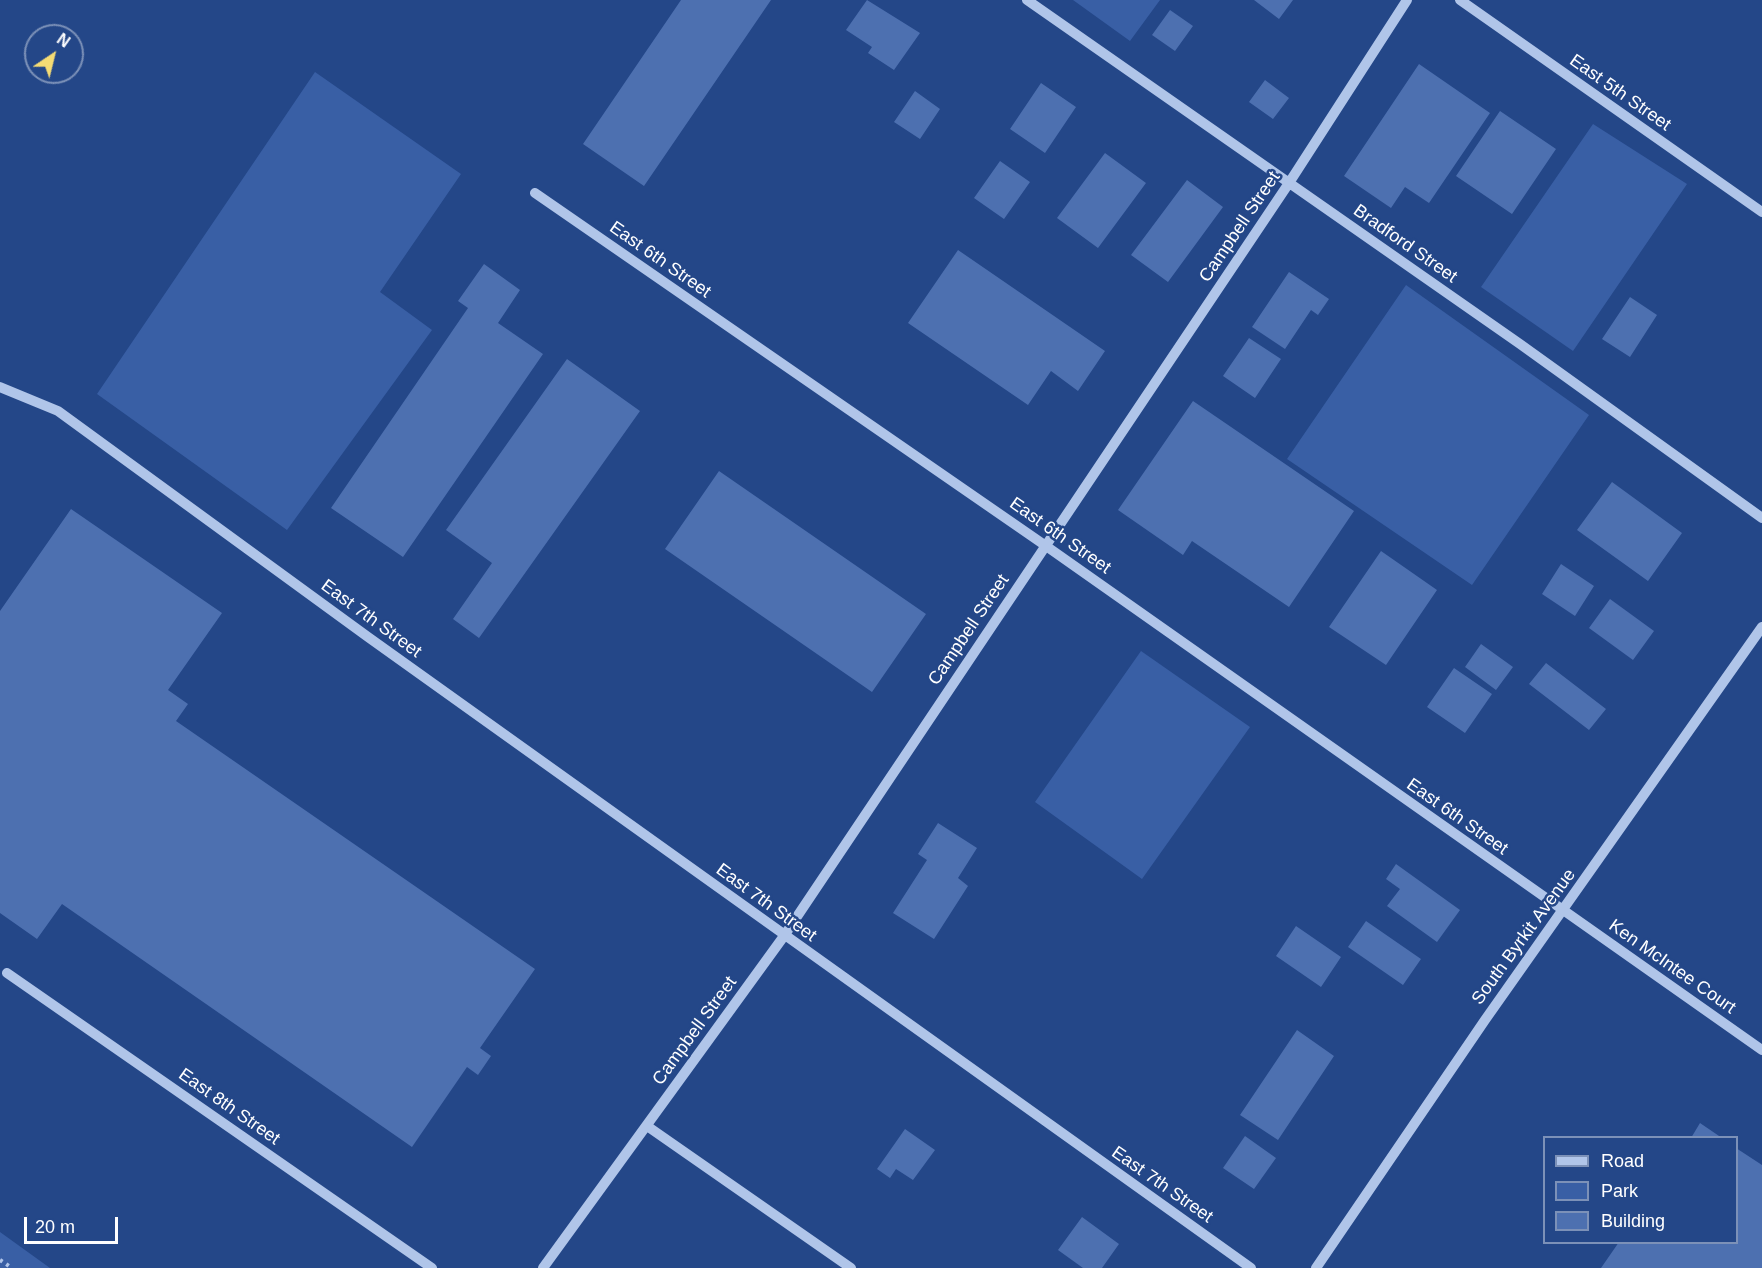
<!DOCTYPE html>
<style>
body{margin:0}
#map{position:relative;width:1762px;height:1268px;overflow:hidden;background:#244788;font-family:Helvetica,sans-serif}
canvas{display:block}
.legend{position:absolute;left:1543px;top:1136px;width:195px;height:108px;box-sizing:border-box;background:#244788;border:2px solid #7c91b8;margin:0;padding:8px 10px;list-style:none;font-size:18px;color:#fff}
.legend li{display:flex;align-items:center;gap:12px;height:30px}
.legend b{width:30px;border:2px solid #7c91b8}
.north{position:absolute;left:24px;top:24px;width:60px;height:60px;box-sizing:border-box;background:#244788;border:2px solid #7c91b8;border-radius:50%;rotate:35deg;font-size:16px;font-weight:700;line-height:24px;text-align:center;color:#fff}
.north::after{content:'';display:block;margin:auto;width:21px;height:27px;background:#f4db74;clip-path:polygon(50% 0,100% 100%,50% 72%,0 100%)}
.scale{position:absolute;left:24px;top:1217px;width:94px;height:27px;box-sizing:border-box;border:3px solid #fff;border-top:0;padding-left:8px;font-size:18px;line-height:21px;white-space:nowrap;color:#fff;-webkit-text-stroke:4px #244788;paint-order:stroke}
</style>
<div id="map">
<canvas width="1762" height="1268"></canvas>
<ul class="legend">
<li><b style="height:8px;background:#b0c5e9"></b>Road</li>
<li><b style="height:16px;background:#395fa5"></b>Park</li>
<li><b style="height:16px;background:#4d70b0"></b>Building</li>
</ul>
<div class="north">N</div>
<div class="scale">20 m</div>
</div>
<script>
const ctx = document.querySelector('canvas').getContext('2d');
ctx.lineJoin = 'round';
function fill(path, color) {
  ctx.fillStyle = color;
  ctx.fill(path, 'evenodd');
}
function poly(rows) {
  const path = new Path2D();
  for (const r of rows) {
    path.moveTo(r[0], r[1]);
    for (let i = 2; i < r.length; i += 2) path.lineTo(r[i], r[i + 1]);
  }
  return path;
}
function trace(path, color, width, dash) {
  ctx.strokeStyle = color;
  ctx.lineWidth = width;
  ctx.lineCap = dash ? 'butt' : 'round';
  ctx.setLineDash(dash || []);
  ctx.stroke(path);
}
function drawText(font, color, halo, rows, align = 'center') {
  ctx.font = font + ' Helvetica,sans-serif';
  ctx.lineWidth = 5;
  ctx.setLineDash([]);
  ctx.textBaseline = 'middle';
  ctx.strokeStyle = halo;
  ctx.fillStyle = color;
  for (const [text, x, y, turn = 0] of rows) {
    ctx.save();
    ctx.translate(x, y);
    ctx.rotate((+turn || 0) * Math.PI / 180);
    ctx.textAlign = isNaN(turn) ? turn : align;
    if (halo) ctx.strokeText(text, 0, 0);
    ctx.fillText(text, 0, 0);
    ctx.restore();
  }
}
const green = poly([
 [1073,0,1160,0,1130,41],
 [315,72,461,174,380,292,432,330,287,530,97,394],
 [1593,124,1687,184,1573,351,1481,287],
 [1406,285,1589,415,1472,585,1287,459],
 [1141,651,1250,727,1142,879,1035,802],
 [0,1232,50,1268,0,1268]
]);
const building = poly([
 [681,0,771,0,644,186,583,144],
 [867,0,920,33,894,70,868,53,872,47,846,30],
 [1254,0,1293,0,1279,19],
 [1170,10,1193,26,1175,51,1152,35],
 [1419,64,1490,113,1429,203,1405,187,1391,208,1344,176],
 [1265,80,1289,98,1273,119,1249,102],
 [1041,83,1076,107,1045,153,1010,129],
 [915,91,940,109,920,139,894,122],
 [1500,111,1556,149,1512,214,1456,176],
 [1105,153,1146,183,1098,248,1057,218],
 [1000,161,1030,182,1004,219,974,198],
 [1187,180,1223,207,1168,282,1131,255],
 [958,250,1105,351,1078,391,1051,371,1028,405,908,323],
 [484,264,520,290,498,323,543,354,403,557,331,508,468,308,458,301],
 [1289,272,1329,299,1318,315,1311,310,1285,349,1252,327],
 [1630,297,1657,315,1630,357,1602,339],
 [1249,338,1281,359,1255,398,1223,376],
 [567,359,640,411,479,638,453,619,492,563,446,530],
 [1193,401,1354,511,1289,607,1192,541,1183,555,1118,510],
 [719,471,926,614,872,692,665,549],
 [1612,482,1682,533,1648,581,1577,530],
 [71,509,222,613,168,690,188,704,176,721,535,969,480,1048,491,1056,478,1075,467,1067,412,1147,62,904,37,939,0,913,0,611],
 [1381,551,1437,590,1386,665,1329,627],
 [1561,564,1594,586,1575,616,1542,594],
 [1610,599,1654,631,1633,660,1589,628],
 [1481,644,1513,667,1496,690,1465,667],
 [1546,663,1606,709,1589,730,1529,684],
 [1454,668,1492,694,1465,733,1427,707],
 [938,823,977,848,958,878,968,886,934,939,893,913,927,860,918,854],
 [1396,864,1460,910,1437,942,1387,906,1400,889,1386,879],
 [1366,921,1421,959,1403,985,1348,947],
 [1296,926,1341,957,1321,987,1276,956],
 [1297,1030,1334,1056,1278,1140,1240,1115],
 [1700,1123,1722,1138,1691,1138],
 [905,1129,935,1150,913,1180,896,1169,890,1178,877,1169],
 [1245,1136,1276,1158,1254,1189,1223,1168],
 [1736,1148,1762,1165,1762,1268,1601,1268,1619,1242,1736,1242],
 [1082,1217,1119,1244,1102,1268,1083,1268,1058,1250]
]);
const path = poly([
 [0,1260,12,1268]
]);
const minor = poly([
 [1027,0,1520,344,1762,518],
 [1460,0,1762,212],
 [535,193,1046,546,1762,1050],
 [0,387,58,411,368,637,1251,1268],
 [7,973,432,1268],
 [647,1126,851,1268],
 [543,1268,784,936,1289,183,1407,0],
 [1316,1268,1485,1020,1762,627]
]);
const streetNames = [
 ["East 5th Street",1620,93,35],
 ["Campbell Street",1240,227,-56],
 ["Bradford Street",1405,244,35],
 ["East 6th Street",660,260,35],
 ["East 6th Street",1060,536,35],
 ["East 7th Street",371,619,36],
 ["Campbell Street",969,630,-56],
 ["East 6th Street",1457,817,35],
 ["East 7th Street",766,903,36],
 ["South Byrkit Avenue",1524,937,-54],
 ["Ken McIntee Court",1672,967,35],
 ["Campbell Street",695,1031,-54],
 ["East 8th Street",229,1107,35],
 ["East 7th Street",1162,1185,35]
];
fill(green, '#395fa5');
fill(building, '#4d70b0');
trace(path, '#b0c5e9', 4, [3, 4.5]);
trace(minor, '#b0c5e9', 10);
drawText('18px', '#fff', '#244788', streetNames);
</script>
